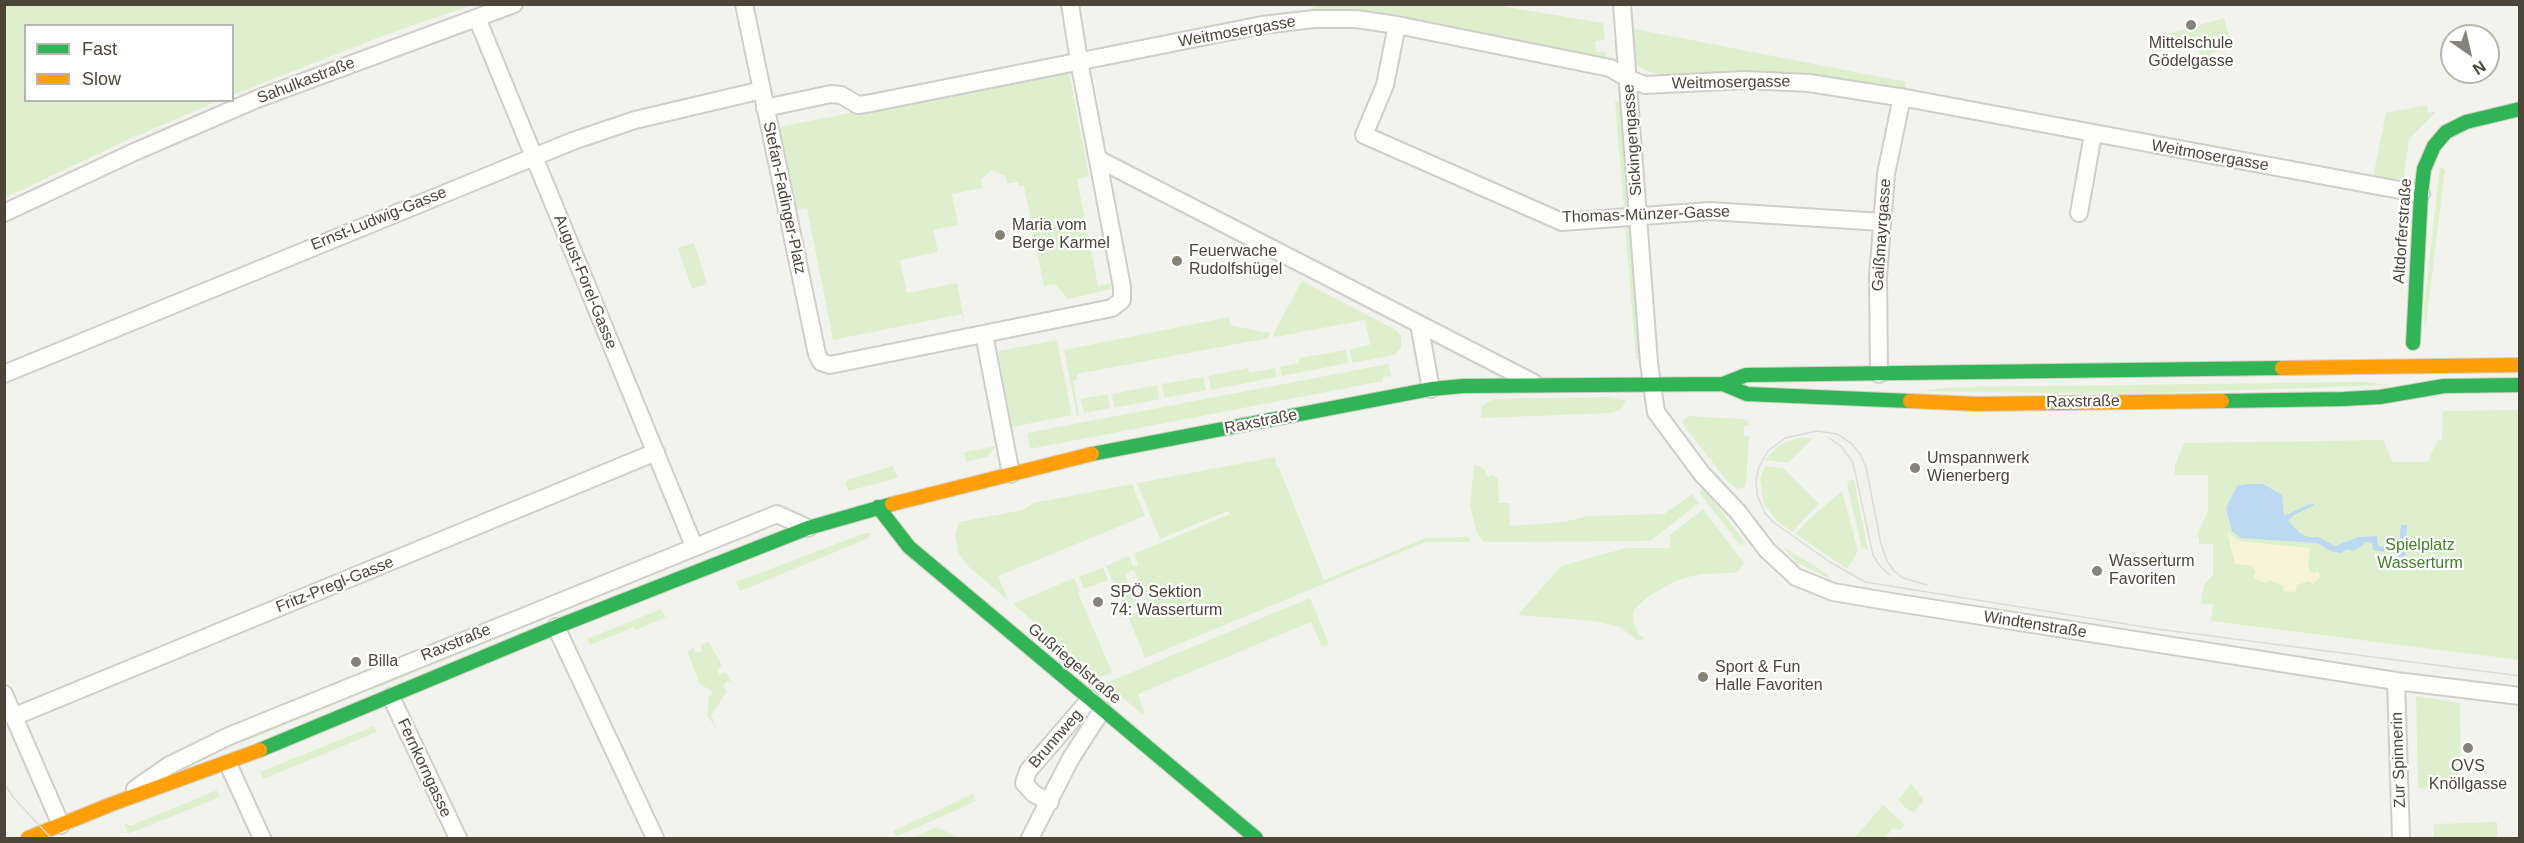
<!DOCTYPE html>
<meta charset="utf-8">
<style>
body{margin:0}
#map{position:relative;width:2524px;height:843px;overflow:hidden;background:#f3f3ee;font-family:Arial,sans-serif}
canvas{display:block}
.frame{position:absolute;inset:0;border:6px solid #4b4638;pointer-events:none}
.legend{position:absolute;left:24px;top:24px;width:210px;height:78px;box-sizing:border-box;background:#fff;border:2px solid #b7b5af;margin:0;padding:8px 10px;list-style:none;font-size:18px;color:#4b4638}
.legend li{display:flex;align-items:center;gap:12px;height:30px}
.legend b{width:30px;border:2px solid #b7b5af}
.north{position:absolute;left:2440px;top:24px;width:60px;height:60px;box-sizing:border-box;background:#fff;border:2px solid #b7b5af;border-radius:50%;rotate:146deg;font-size:16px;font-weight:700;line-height:24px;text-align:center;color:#4b4638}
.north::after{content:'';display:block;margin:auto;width:21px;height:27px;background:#868378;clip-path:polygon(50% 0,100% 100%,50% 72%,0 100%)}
</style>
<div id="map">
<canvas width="2524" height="843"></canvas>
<div class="frame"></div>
<ul class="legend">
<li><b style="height:8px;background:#30b455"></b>Fast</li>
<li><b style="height:8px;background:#ff9f0a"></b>Slow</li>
</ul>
<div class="north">N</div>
</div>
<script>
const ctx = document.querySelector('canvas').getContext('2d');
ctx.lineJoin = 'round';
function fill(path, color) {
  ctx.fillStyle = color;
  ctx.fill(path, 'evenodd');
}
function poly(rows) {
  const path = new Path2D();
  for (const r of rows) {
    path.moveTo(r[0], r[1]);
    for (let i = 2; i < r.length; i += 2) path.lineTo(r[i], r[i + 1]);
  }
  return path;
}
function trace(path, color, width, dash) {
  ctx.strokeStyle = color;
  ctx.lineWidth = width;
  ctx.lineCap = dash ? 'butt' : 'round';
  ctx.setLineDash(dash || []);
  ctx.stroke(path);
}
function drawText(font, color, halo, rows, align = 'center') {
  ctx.font = font + ' Arial,sans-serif';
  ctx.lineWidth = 4.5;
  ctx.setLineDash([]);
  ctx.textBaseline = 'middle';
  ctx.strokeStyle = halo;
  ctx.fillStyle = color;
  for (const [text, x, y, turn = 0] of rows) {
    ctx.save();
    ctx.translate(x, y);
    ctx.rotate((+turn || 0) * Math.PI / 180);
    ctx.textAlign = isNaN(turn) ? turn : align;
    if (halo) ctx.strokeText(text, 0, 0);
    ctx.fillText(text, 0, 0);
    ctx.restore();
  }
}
const green = poly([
 [5,4,473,4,473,5,385,35,233,95,232,26,26,26,26,100,218,101,132,138,5,198],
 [1340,4,1495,5,1603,23,1605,40,1595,41,1596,52,1606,52,1606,57,1380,13,1337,9,1313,10,1313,7],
 [2224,18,2232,47,2210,54,2211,57,2200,55,2196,44,2166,41,2164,35],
 [1630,28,1906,82,1904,91,1834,79,1666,77,1647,71,1637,65,1634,60],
 [1061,71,1067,72,1070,77,1089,176,1077,179,1098,286,1112,283,1111,289,1068,299,1055,284,1044,286,1024,186,1019,186,1018,182,1007,184,1005,176,992,170,981,180,982,188,952,194,958,225,933,230,938,252,900,260,907,293,957,283,965,323,962,314,833,340,807,208,793,211,779,129,784,126],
 [1615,101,1623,101,1632,208,1624,209],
 [2427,105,2428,113,2437,111,2409,139,2404,178,2399,183,2373,178,2386,113],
 [2440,167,2445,170,2425,332,2424,305],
 [1632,225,1643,358,1636,359,1625,226],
 [694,243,707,284,692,289,678,248],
 [1302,281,1396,330,1401,336,1401,348,1394,355,1352,363,1350,349,1370,345,1365,320,1275,337,1273,334],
 [1229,317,1230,325,1269,333,1269,338,1077,374,1077,379,1073,381,1079,415,1077,415,1064,350],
 [1057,340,1072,415,1012,427,998,351],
 [1346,350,1348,363,1282,376,1280,367,1299,363,1299,358],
 [1388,364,1391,376,1383,377,1383,381,1030,449,1027,433],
 [1248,368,1249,373,1275,368,1276,377,1211,390,1208,376],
 [1203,377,1206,390,1165,398,1162,384],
 [2367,382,2389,385,2132,394,1920,391,1954,387],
 [1157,385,1160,399,1114,408,1112,394],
 [1107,394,1110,408,1084,413,1081,399],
 [1607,397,1626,400,1621,409,1612,413,1481,418,1482,406,1493,399],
 [2519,410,2519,660,2211,621,2213,605,2201,603,2204,584,2213,575,2213,544,2199,544,2199,537,2196,537,2208,511,2208,475,2175,475,2175,466,2184,443,2383,440,2393,462,2427,462,2438,440,2442,440,2443,411],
 [1689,416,1742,419,1748,421,1749,426,1744,426,1744,436,1749,436,1746,484,1744,488,1737,489,1727,481,1685,427,1683,420],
 [1797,438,1813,438,1788,463,1765,460,1779,445],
 [997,446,987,457,966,462,964,452],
 [1275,457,1277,468,1279,468,1324,580,1426,538,1468,537,1470,542,1425,542,1145,658,1128,616,1149,607,1134,570,1125,574,1138,606,1126,612,1106,566,1129,556,1133,566,1136,566,1138,564,1134,554,1230,514,1228,511,1160,539,1137,483],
 [1474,464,1486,470,1485,474,1490,477,1492,474,1498,479,1499,503,1509,503,1510,526,1564,522,1588,516,1664,514,1692,494,1699,503,1650,541,1484,542,1477,533,1470,506],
 [893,466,898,478,848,491,845,483,847,480],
 [1765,466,1783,468,1819,504,1792,532,1776,520,1764,504,1760,479],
 [1850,480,1854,480,1868,550,1862,548,1847,485],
 [1132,484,1145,516,998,576,1008,600,968,566,958,552,955,534,959,522,1023,510,1033,503],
 [1704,489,1723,513,1746,544,1740,545,1737,541,1699,492],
 [1842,491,1858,551,1847,569,1796,534,1806,522],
 [1703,509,1744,563,1738,571,1733,573,1703,574,1688,577,1673,582,1646,598,1634,610,1633,622,1639,635,1645,638,1638,641,1620,627,1595,621,1518,615,1561,566,1626,548,1670,548,1670,535],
 [872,533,867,539,740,591,736,582,862,534],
 [1783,547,1820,569,1829,576,1828,578,1796,562],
 [1103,567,1108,580,1084,589,1079,577],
 [651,570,653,574,372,690,370,686],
 [1074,578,1080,591,1078,593,1112,672,1099,678,1013,604],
 [1310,598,1329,644,1322,647,1311,622,1138,694,1145,713,1143,715,1106,683],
 [661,609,666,617,636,630,634,627,590,645,587,639],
 [709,642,722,666,717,669,719,674,726,672,732,684,727,681,723,686,727,691,711,716,719,733,707,715,709,697,713,692,700,684,687,651,694,648,696,653,701,652,701,645],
 [358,690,360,694,241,743,239,740],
 [2416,696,2460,703,2461,787,2418,788],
 [374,726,377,732,263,779,260,772],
 [1911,783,1924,800,1914,813,1903,806,1899,799],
 [217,790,220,797,128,834,124,823,130,826],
 [973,794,976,801,896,837,893,831],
 [1883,805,1905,825,1900,830,1893,828,1885,838,1854,838],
 [2497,822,2497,838,2434,838,2434,824],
 [937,827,960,838,911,838]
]);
const sand = poly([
 [2227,532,2239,541,2310,548,2308,564,2310,572,2315,573,2317,571,2321,576,2313,584,2309,581,2297,585,2296,591,2289,592,2283,591,2283,586,2269,580,2266,583,2253,578,2256,572,2254,568,2248,565,2235,564]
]);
const water = poly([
 [2247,484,2263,484,2282,495,2284,516,2312,503,2314,505,2294,515,2288,521,2300,533,2308,537,2319,537,2335,546,2358,537,2377,536,2378,545,2381,547,2392,541,2399,541,2401,525,2407,525,2405,557,2398,557,2399,545,2391,544,2383,552,2373,550,2372,543,2365,542,2363,545,2353,551,2347,549,2341,553,2333,552,2317,543,2241,538,2232,531,2226,508,2237,486]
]);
const street = poly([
 [744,4,817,354,821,362,830,365,1112,308,1122,300,1122,287,1079,61,1070,4],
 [1622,4,1649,363,1656,412,1702,474,1738,512,1767,550,1796,577,1833,592,1892,602,2396,681,2520,696],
 [477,18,694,546],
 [1397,25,1385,85,1364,135,1562,222,1710,211,1882,222],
 [765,108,831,94,841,95,858,105,866,104,1262,25,1314,19,1356,19,1397,25,1610,68,1629,79,1645,85,1745,80,1809,83,1911,99,2421,194],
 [1098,159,1534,383],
 [4,213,132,153,257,99,514,4],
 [2079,213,2093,134],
 [1419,324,1431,389],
 [984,334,1011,474],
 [4,374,573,141,635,120,762,90],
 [1879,374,1878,277,1886,174,1902,97],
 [556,627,655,838],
 [2396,681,2401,838],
 [4,694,61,825],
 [391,697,458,838],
 [13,717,656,452],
 [228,764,262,838],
 [135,789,168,766,229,736,777,514,808,528],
 [1050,802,1034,794,1024,783,1028,771,1090,699],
 [1030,838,1071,758,1102,710]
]);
const fast = poly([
 [2413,343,2421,194,2424,169,2434,146,2446,132,2466,122,2520,109],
 [1723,384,1746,375,2282,368],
 [2222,401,2343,399,2380,397,2444,386,2520,385],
 [1092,454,1431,389,1463,386,1723,384,1747,394,1910,401],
 [878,507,909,547,1256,838],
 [260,750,556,627,808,528,892,504]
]);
const slow = poly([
 [2282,368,2520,365],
 [1910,401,1977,404,2222,401],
 [892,504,1092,454],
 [28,838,112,804,260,750]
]);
const tram = poly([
 [1829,438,1842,447,1853,463,1873,555,1880,566,1890,575],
 [1927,585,1903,578,1894,571,1887,561,1881,544,1866,467,1860,454,1851,443,1837,434,1817,431,1785,438,1768,451,1759,467,1756,480,1757,495,1765,513,1773,522,1830,562,1865,582,2157,629,2520,676],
 [4,783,13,797,51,838]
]);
const markers = [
 [2191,25,6,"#868378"],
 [1000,235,6,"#868378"],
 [1177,261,6,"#868378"],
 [1915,468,6,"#868378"],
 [2097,571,6,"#868378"],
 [1098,602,6,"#868378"],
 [356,662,6,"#868378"],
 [1703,677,6,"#868378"],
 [2468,748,6,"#868378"]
];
const streetNames = [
 ["Weitmosergasse",1237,32,-10],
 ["Sahulkastraße",306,81,-21],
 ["Weitmosergasse",1731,83,-1],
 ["Sickingengasse",1633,140,-94],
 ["Weitmosergasse",2210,156,10],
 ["Stefan-Fadinger-Platz",784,198,78],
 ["Thomas-Münzer-Gasse",1646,215,-2],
 ["Ernst-Ludwig-Gasse",379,219,-22],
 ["Altdorferstraße",2403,231,-86],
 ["Gaißmayrgasse",1882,235,-86],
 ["August-Forel-Gasse",585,282,68],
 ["Raxstraße",2083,402,-1],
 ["Raxstraße",1261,422,-11],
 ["Fritz-Pregl-Gasse",335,585,-22],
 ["Windtenstraße",2035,625,9],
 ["Raxstraße",456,643,-22],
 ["Gußriegelstraße",1074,664,40],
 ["Brunnweg",1056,739,-49],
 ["Zur Spinnerin",2399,760,-92],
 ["Fernkorngasse",424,768,65]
];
const poiNames = [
 ["Mittelschule",2191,44,"center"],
 ["Gödelgasse",2191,62,"center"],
 ["Maria vom",1012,226],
 ["Berge Karmel",1012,244],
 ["Feuerwache",1189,252],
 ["Rudolfshügel",1189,270],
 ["Umspannwerk",1927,459],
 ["Wienerberg",1927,477],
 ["Wasserturm",2109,562],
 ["Favoriten",2109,580],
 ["SPÖ Sektion",1110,593],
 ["74: Wasserturm",1110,611],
 ["Billa",368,662],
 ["Sport & Fun",1715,668],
 ["Halle Favoriten",1715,686],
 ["OVS",2468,767,"center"],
 ["Knöllgasse",2468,785,"center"]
];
const parkNames = [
 ["Spielplatz",2420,546],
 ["Wasserturm",2420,564]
];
fill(green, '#deefce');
fill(sand, '#f7f4d9');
fill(water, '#bdd8f3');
trace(street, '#cfcec8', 20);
trace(fast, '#d3d1c4', 16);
trace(slow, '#d3d1c4', 16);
trace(street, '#fdfdfc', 16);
trace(fast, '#30b455', 14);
trace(slow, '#ff9f0a', 14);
trace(tram, '#dbdbda', 1.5);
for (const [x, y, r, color] of markers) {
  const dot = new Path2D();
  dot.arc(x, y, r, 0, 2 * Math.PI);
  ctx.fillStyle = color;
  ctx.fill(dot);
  trace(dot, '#fff', 2);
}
drawText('16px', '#4b4638', '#fff', streetNames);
drawText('16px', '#4b4638', '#fff', poiNames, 'left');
drawText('16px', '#418227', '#fff', parkNames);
</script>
